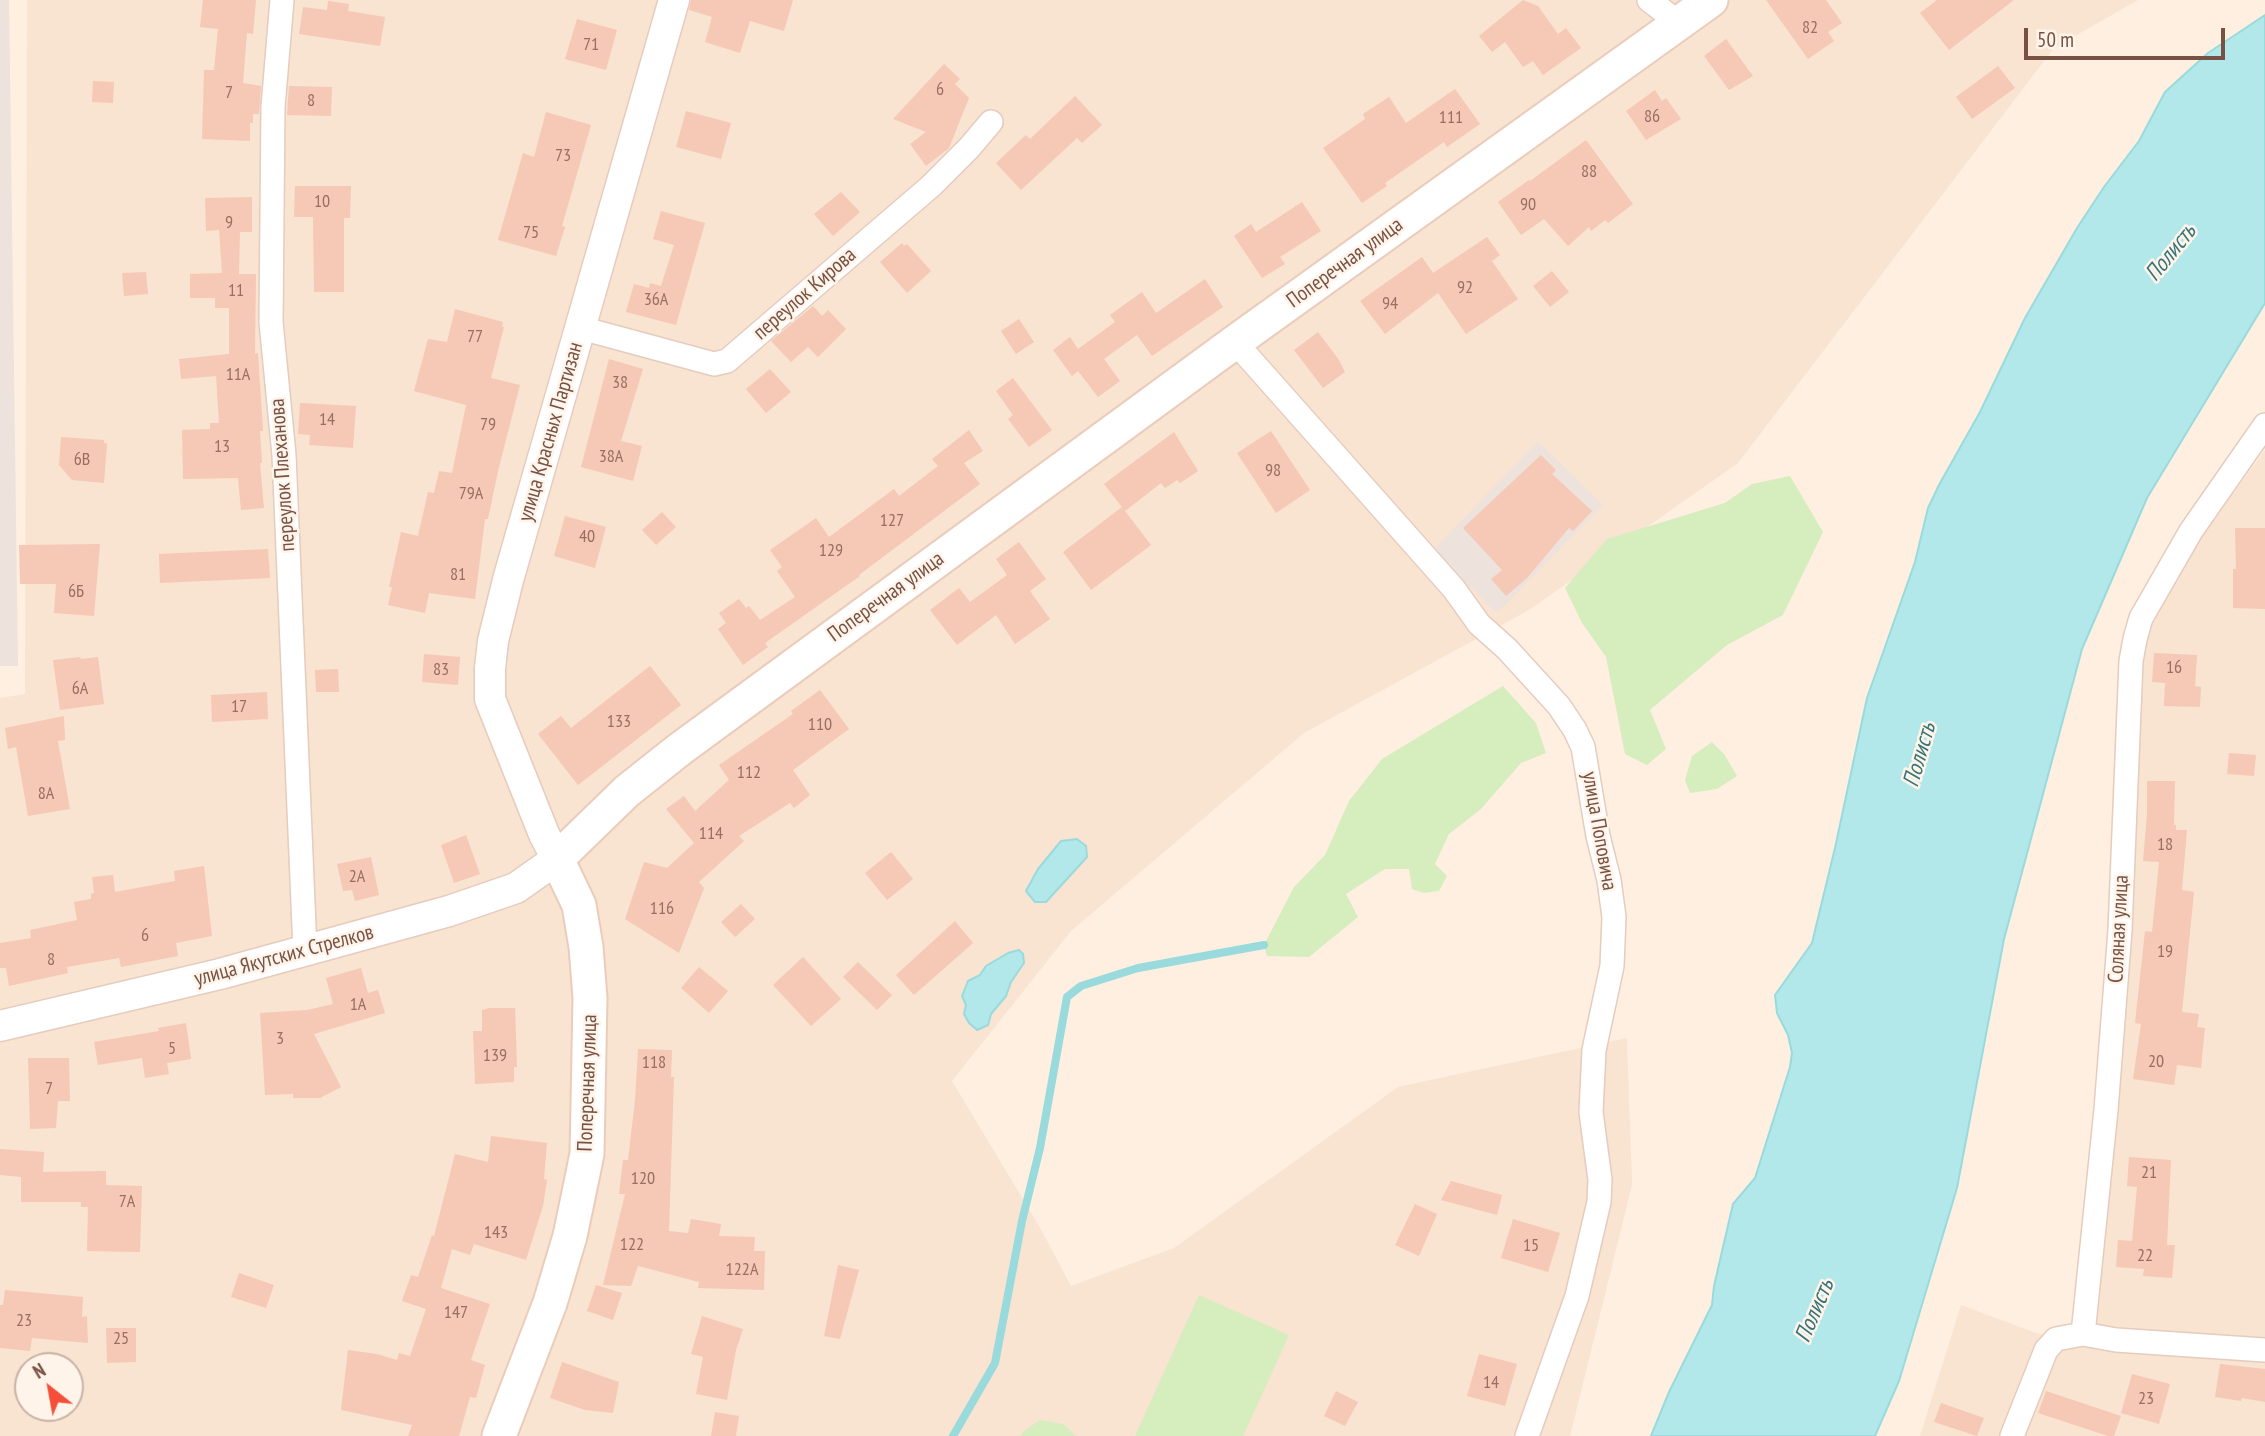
<!DOCTYPE html>
<meta charset="utf-8">
<style>
body{margin:0}
#map{position:relative;width:2265px;height:1436px;overflow:hidden;background:#feefe1;font-family:"PT Sans Narrow",sans-serif}
canvas{display:block}
.north{position:absolute;left:14px;top:1352px;width:70px;height:70px;box-sizing:border-box;background:#fff4e9;border:2px solid #c9b3a7;border-radius:50%;rotate:329deg;font-size:19px;font-weight:700;line-height:28px;text-align:center;color:#785145}
.north::after{content:'';display:block;margin:auto;width:24px;height:32px;background:#f54e39;clip-path:polygon(50% 0,100% 100%,50% 72%,0 100%)}
.scale{position:absolute;left:2024px;top:28px;width:201px;height:32px;box-sizing:border-box;border:4px solid #785145;border-top:0;padding-left:9px;font-size:21px;line-height:24px;white-space:nowrap;color:#785145;-webkit-text-stroke:5px #fff4e9;paint-order:stroke}
</style>
<div id="map">
<canvas width="2265" height="1436"></canvas>
<div class="north">N</div>
<div class="scale">50 m</div>
</div>
<script>
const ctx = document.querySelector('canvas').getContext('2d');
ctx.lineJoin = 'round';
function fill(path, color) {
  ctx.fillStyle = color;
  ctx.fill(path, 'evenodd');
}
function poly(rows) {
  const path = new Path2D();
  for (const r of rows) {
    path.moveTo(r[0], r[1]);
    for (let i = 2; i < r.length; i += 2) path.lineTo(r[i], r[i + 1]);
  }
  return path;
}
function trace(path, color, width, dash) {
  ctx.strokeStyle = color;
  ctx.lineWidth = width;
  ctx.lineCap = dash ? 'butt' : 'round';
  ctx.setLineDash(dash || []);
  ctx.stroke(path);
}
function drawText(font, color, halo, rows, align = 'center') {
  ctx.font = font + ' "PT Sans Narrow",sans-serif';
  ctx.lineWidth = 5;
  ctx.setLineDash([]);
  ctx.textBaseline = 'middle';
  ctx.strokeStyle = halo;
  ctx.fillStyle = color;
  for (const [text, x, y, turn = 0] of rows) {
    ctx.save();
    ctx.translate(x, y);
    ctx.rotate((+turn || 0) * Math.PI / 180);
    ctx.textAlign = isNaN(turn) ? turn : align;
    if (halo) ctx.strokeText(text, 0, 0);
    ctx.fillText(text, 0, 0);
    ctx.restore();
  }
}
const residential = poly([
 [27,0,2138,0,2054,48,1738,463,1529,610,1304,733,1071,931,952,1081,1039,1226,1071,1286,1174,1248,1398,1087,1627,1038,1632,1185,1570,1436,0,1436,0,698,25,694],
 [28,1366,70,1366,70,1408,28,1408],
 [2265,450,2265,1436,1920,1436,1961,1305,2036,1333,2091,1348,2114,1142,2138,692,2149,622,2197,544]
]);
const industrial = poly([
 [0,0,9,0,18,666,0,666],
 [1538,442,1603,505,1497,613,1433,550]
]);
const green = poly([
 [1790,476,1823,532,1783,615,1727,645,1650,710,1666,749,1647,765,1625,754,1606,657,1582,623,1565,588,1607,539,1725,503,1752,484],
 [1503,686,1536,723,1546,753,1521,763,1481,809,1449,834,1435,864,1447,876,1439,891,1424,893,1412,889,1409,869,1385,869,1346,894,1358,917,1309,957,1267,956,1264,945,1294,887,1325,855,1349,801,1382,759],
 [1712,742,1724,754,1737,776,1717,789,1690,793,1685,780,1692,756],
 [1199,1295,1289,1335,1243,1436,1135,1436],
 [1040,1420,1063,1424,1076,1436,1020,1436,1023,1432]
]);
const water = poly([
 [2265,15,2265,303,2147,498,2082,649,2004,939,1957,1188,1899,1381,1875,1436,1651,1436,1669,1392,1712,1305,1714,1286,1733,1204,1755,1178,1790,1067,1792,1053,1788,1035,1777,1013,1775,995,1812,943,1835,848,1867,698,1915,562,1928,508,1939,485,1980,412,2025,318,2077,228,2104,187,2139,141,2165,92,2208,53,2265,15],
 [1077,839,1086,846,1087,857,1046,902,1035,902,1026,891,1038,869,1061,841,1077,839],
 [1019,950,1023,954,1024,963,1011,982,1006,996,991,1014,988,1025,977,1030,969,1023,964,1014,966,1005,962,996,968,981,980,975,986,966,1008,953,1019,950]
]);
const stream = poly([
 [953,1436,995,1363,1022,1221,1040,1148,1067,997,1081,986,1138,968,1264,945]
]);
const building = poly([
 [203,0,256,0,253,34,247,33,243,83,261,86,259,114,253,114,253,123,250,123,250,141,202,139,204,70,214,70,218,29,200,27],
 [691,0,793,0,784,31,750,21,740,53,705,42,712,17,689,10],
 [1523,0,1538,6,1558,34,1566,28,1581,48,1543,75,1533,61,1523,67,1505,42,1492,52,1479,36],
 [1766,0,1826,0,1842,23,1828,32,1834,41,1808,59],
 [1937,0,2014,0,1949,50,1920,13],
 [328,1,349,4,348,11,385,17,380,46,299,34,303,7,327,10],
 [577,19,617,30,606,70,565,59],
 [1726,39,1753,76,1729,90,1704,56],
 [944,64,960,79,955,84,969,98,949,148,926,166,910,144,926,132,893,119],
 [1998,66,2015,88,1972,119,1956,97],
 [93,81,114,82,113,103,92,102],
 [289,86,332,87,331,116,287,115],
 [1455,89,1480,124,1447,147,1444,142,1385,183,1387,186,1362,203,1323,148,1365,119,1363,114,1389,97,1406,123],
 [1655,90,1662,101,1666,98,1681,119,1646,140,1626,111],
 [1075,96,1102,125,1082,143,1077,138,1021,190,996,163,1026,135,1030,139],
 [686,111,731,123,721,159,676,147],
 [546,112,591,125,562,226,565,227,556,256,498,240,523,153,534,157],
 [1586,140,1633,204,1608,223,1605,220,1591,231,1589,227,1568,246,1544,219,1521,235,1498,202,1529,180,1530,181],
 [295,186,351,186,350,218,344,218,344,292,314,292,313,217,294,217],
 [841,192,860,212,833,236,814,214],
 [252,197,252,232,240,232,239,274,256,274,255,354,258,353,263,431,260,431,262,463,260,463,264,508,241,510,238,478,183,479,182,430,210,429,210,423,219,423,216,376,181,379,179,359,229,354,229,308,215,308,215,298,190,298,190,274,222,273,219,230,206,231,205,198],
 [1302,202,1321,231,1280,257,1285,264,1262,278,1234,236,1251,224,1256,232],
 [661,211,705,223,676,325,626,312,634,284,649,288,650,283,661,286,674,245,653,239],
 [1487,237,1500,255,1492,261,1518,299,1466,334,1438,293,1385,334,1360,301,1422,257,1433,273],
 [902,243,904,246,907,244,931,271,907,293,880,262],
 [1552,271,1569,292,1550,307,1533,286],
 [146,272,148,294,124,296,122,273],
 [1205,279,1223,307,1152,356,1137,335,1104,359,1120,381,1098,397,1078,371,1072,376,1053,350,1070,337,1078,349,1115,322,1110,315,1142,292,1156,313],
 [813,306,822,316,828,310,846,329,818,357,808,347,791,362,771,341],
 [455,309,503,322,502,326,504,327,491,378,520,385,498,471,488,519,485,519,475,599,429,593,425,613,388,605,392,587,389,587,401,532,418,536,428,492,434,493,439,471,452,473,466,405,414,391,428,339,447,342],
 [1019,319,1034,342,1016,354,1001,331],
 [1318,332,1339,360,1345,372,1323,388,1294,350],
 [609,359,643,369,621,441,642,446,633,481,581,467],
 [770,369,791,392,766,413,746,389],
 [1013,378,1052,430,1029,447,1008,419,1013,415,996,391],
 [300,403,356,406,353,448,309,445,310,435,298,434],
 [969,430,983,451,964,463,980,484,859,575,860,576,765,643,768,647,743,665,718,629,726,623,719,613,739,599,746,608,749,606,760,620,795,597,777,571,782,567,770,550,816,518,829,537,894,489,899,496,938,466,932,459],
 [1271,431,1310,490,1276,513,1237,453],
 [1174,432,1198,471,1180,483,1177,480,1165,488,1161,483,1125,511,1151,545,1091,590,1063,552,1122,507,1104,484],
 [61,437,104,440,104,443,107,443,104,483,72,480,59,465],
 [1541,455,1556,470,1552,474,1592,511,1573,531,1569,528,1527,578,1506,596,1491,579,1502,570,1463,528],
 [662,512,676,527,656,545,642,530],
 [565,516,606,527,595,568,554,556],
 [2235,528,2265,528,2265,609,2233,608,2233,569,2236,569],
 [1019,542,1046,579,1030,591,1050,619,1015,644,996,615,957,645,930,610,959,588,970,602,1007,575,996,559],
 [100,544,94,616,54,613,56,584,20,584,19,545],
 [268,549,270,578,160,583,159,554],
 [2154,653,2197,655,2195,686,2201,687,2200,707,2164,706,2165,683,2152,682],
 [424,654,460,657,458,685,422,682],
 [80,657,81,659,98,657,104,704,60,710,53,660],
 [650,666,681,705,578,785,538,734,561,716,571,728],
 [338,669,339,692,316,692,315,670],
 [820,690,849,729,793,770,810,795,794,808,790,803,739,836,744,841,699,882,704,888,679,953,625,919,644,862,667,868,694,843,666,809,684,796,695,811,729,780,719,765,793,714,791,711],
 [267,692,268,719,212,722,211,695],
 [64,716,65,740,58,741,70,809,28,816,16,747,8,749,5,728],
 [2229,753,2256,755,2254,776,2227,774],
 [2147,781,2175,781,2174,825,2176,825,2176,830,2187,830,2182,890,2194,892,2182,1012,2199,1014,2197,1027,2205,1028,2201,1068,2177,1065,2174,1085,2133,1079,2141,1024,2135,1023,2145,931,2152,932,2159,862,2143,861,2147,814],
 [466,835,480,874,454,883,441,845],
 [891,852,913,879,887,900,865,873],
 [371,857,379,895,355,901,352,890,343,891,337,864],
 [204,866,212,936,176,943,178,956,121,967,119,958,67,967,68,973,9,986,6,968,0,968,0,943,31,938,30,930,77,920,74,902,91,899,91,894,94,893,92,877,113,875,115,892,175,881,174,871],
 [741,904,755,919,735,937,721,922],
 [955,921,973,943,914,995,896,975],
 [803,957,841,999,811,1026,773,985],
 [858,962,892,995,877,1010,843,977],
 [699,967,728,991,709,1013,681,988],
 [361,968,368,993,378,990,385,1013,314,1034,341,1087,320,1098,293,1098,293,1094,265,1095,260,1013,307,1010,333,1004,326,978],
 [489,1008,515,1008,517,1067,514,1067,514,1082,475,1084,473,1031,482,1031,482,1010],
 [186,1023,191,1059,167,1063,169,1074,145,1078,142,1058,98,1065,94,1042,159,1031,158,1028],
 [638,1049,672,1050,671,1077,674,1077,669,1231,688,1233,691,1219,721,1224,719,1236,755,1237,754,1251,765,1251,764,1290,698,1288,699,1282,638,1266,631,1286,603,1285,625,1194,619,1194,623,1160,628,1160,635,1100],
 [28,1058,69,1058,70,1101,58,1101,56,1128,30,1129],
 [491,1136,547,1143,544,1179,547,1180,543,1206,526,1260,474,1244,470,1255,452,1249,441,1288,490,1304,471,1360,485,1365,476,1398,470,1397,459,1436,408,1436,412,1425,341,1410,348,1350,377,1354,397,1360,399,1353,410,1356,426,1309,402,1301,411,1275,418,1277,432,1235,434,1236,455,1154,488,1162],
 [0,1149,44,1152,43,1172,106,1171,106,1185,142,1186,140,1252,87,1251,88,1207,81,1207,81,1202,21,1202,21,1177,0,1175],
 [2129,1157,2171,1160,2167,1245,2175,1245,2172,1278,2143,1276,2144,1269,2116,1267,2118,1240,2132,1241,2137,1187,2127,1186],
 [1451,1181,1502,1195,1497,1215,1441,1200],
 [1415,1204,1437,1214,1419,1256,1395,1245],
 [1513,1219,1560,1233,1548,1272,1501,1258],
 [838,1265,859,1270,840,1339,824,1336],
 [239,1273,274,1285,266,1308,231,1297],
 [596,1285,622,1293,613,1320,587,1311],
 [5,1290,83,1297,82,1317,87,1316,88,1343,32,1338,30,1351,0,1348,0,1305,3,1305],
 [702,1316,743,1329,736,1350,727,1400,696,1394,703,1357,691,1354],
 [106,1328,136,1328,136,1362,107,1363],
 [1479,1354,1517,1364,1505,1406,1467,1396],
 [562,1362,619,1382,613,1413,585,1410,550,1398],
 [2220,1364,2265,1369,2265,1402,2242,1398,2241,1401,2215,1397],
 [2132,1374,2170,1384,2159,1424,2121,1413],
 [1336,1391,1358,1402,1345,1426,1324,1416],
 [2046,1391,2121,1416,2114,1436,2108,1436,2038,1413],
 [1941,1403,1984,1418,1977,1436,1934,1422],
 [715,1412,739,1416,736,1436,711,1436]
]);
const minor = poly([
 [282,0,273,107,271,322,284,455,305,950],
 [1649,0,1679,23],
 [581,328,714,364,727,361,931,186,969,148,991,122],
 [1235,342,1454,589,1479,624,1507,649,1559,706,1575,730,1583,747,1598,836,1609,880,1614,917,1612,966,1594,1050,1591,1112,1600,1180,1599,1202,1577,1296,1527,1436],
 [2083,1334,2116,1340,2265,1350],
 [2012,1436,2046,1350,2056,1339,2083,1334,2106,1110,2120,930,2131,661,2135,639,2141,618,2191,531,2265,425]
]);
const tertiary = poly([
 [0,1026,220,974,449,911,516,888,557,859,544,834,490,699,490,668,493,641,508,580,674,0]
]);
const secondary = poly([
 [499,1436,550,1303,570,1236,587,1154,590,998,586,947,579,905,557,859,627,791,680,749,1235,342,1711,0]
]);
const numberNames = [
 ["82",1810,28],
 ["71",591,45],
 ["6",940,90],
 ["7",229,93],
 ["8",311,101],
 ["86",1652,117],
 ["111",1451,118],
 ["73",563,156],
 ["88",1589,172],
 ["10",322,202],
 ["90",1528,205],
 ["9",229,223],
 ["75",531,233],
 ["92",1465,288],
 ["11",236,291],
 ["36А",656,300],
 ["94",1390,304],
 ["77",475,337],
 ["11А",238,375],
 ["38",620,383],
 ["14",327,420],
 ["79",488,425],
 ["13",222,447],
 ["38А",611,457],
 ["6В",82,460],
 ["98",1273,471],
 ["79А",471,494],
 ["127",892,521],
 ["40",587,537],
 ["129",831,551],
 ["81",458,575],
 ["6Б",76,592],
 ["16",2174,668],
 ["83",441,670],
 ["6А",80,689],
 ["17",239,707],
 ["133",619,722],
 ["110",820,725],
 ["112",749,773],
 ["8А",46,794],
 ["114",711,834],
 ["18",2165,845],
 ["2А",357,877],
 ["116",662,909],
 ["6",145,936],
 ["19",2165,952],
 ["8",51,960],
 ["1А",358,1005],
 ["3",280,1039],
 ["5",172,1049],
 ["139",495,1056],
 ["20",2156,1062],
 ["118",654,1063],
 ["7",49,1089],
 ["21",2149,1173],
 ["120",643,1179],
 ["7А",127,1202],
 ["143",496,1233],
 ["122",632,1245],
 ["15",1531,1246],
 ["22",2145,1256],
 ["122А",742,1270],
 ["147",456,1313],
 ["23",24,1321],
 ["25",121,1339],
 ["14",1491,1383],
 ["23",2146,1399]
];
const streetNames = [
 ["Поперечная улица",1345,263,-36],
 ["переулок Кирова",805,294,-41],
 ["улица Красных Партизан",551,432,-74],
 ["переулок Плеханова",283,475,-94],
 ["Поперечная улица",886,597,-36],
 ["улица Поповича",1599,831,80],
 ["Соляная улица",2119,929,-87],
 ["улица Якутских Стрелков",284,956,-15],
 ["Поперечная улица",588,1083,-88]
];
const waterNames = [
 ["Полисть",2171,253,-51],
 ["Полисть",1920,755,-74],
 ["Полисть",1815,1311,-67]
];
fill(residential, '#f9e3d1');
fill(industrial, '#ede2dc');
fill(green, '#d6edbe');
fill(water, '#b3e8ea');
trace(water, '#99dadc', 2);
trace(stream, '#99dadc', 8);
fill(building, '#f6c8b6');
trace(minor, '#e5ccbe', 26);
trace(tertiary, '#e5ccbe', 33);
trace(secondary, '#ebccbb', 37);
trace(minor, '#fff', 23);
trace(tertiary, '#fff', 30);
trace(secondary, '#fff', 33);
drawText('18px', '#986f61', null, numberNames);
drawText('21px', '#785145', '#fff4e9', streetNames);
drawText('italic 23px', '#357478', '#fff4e9', waterNames);
</script>
